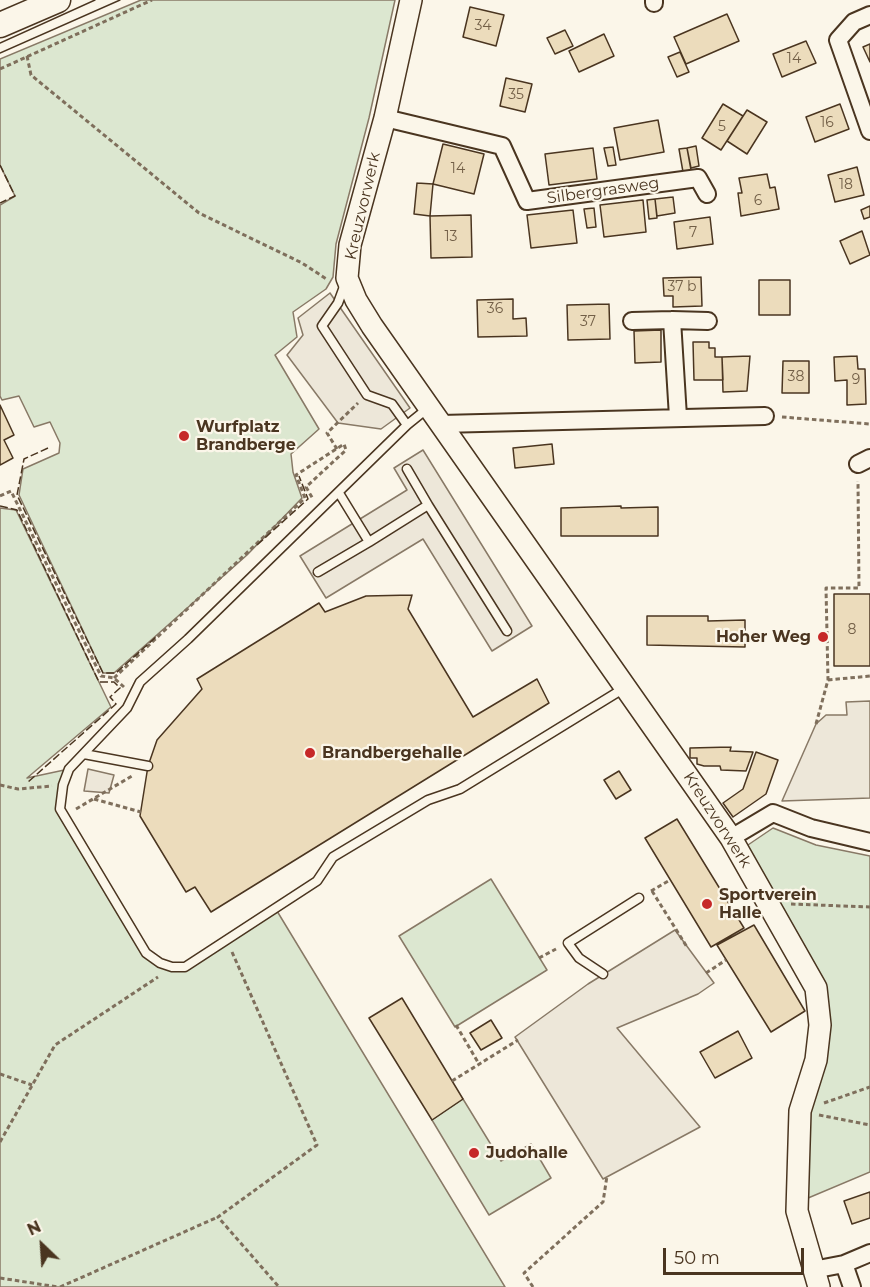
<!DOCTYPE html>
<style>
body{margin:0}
#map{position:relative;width:870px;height:1287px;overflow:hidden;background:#fbf6e9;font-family:Montserrat,sans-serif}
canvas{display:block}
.north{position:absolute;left:12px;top:1215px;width:60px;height:60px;-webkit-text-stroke:4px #fbf6e9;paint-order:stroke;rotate:335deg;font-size:16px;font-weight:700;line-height:24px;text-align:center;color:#4a3520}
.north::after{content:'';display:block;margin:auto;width:21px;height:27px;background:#4a3520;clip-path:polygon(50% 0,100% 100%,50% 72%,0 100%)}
.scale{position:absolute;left:663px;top:1248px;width:141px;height:27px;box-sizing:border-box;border:3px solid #4a3520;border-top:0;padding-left:8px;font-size:18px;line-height:21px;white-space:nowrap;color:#4a3520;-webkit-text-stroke:4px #fbf6e9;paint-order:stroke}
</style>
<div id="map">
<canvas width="870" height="1287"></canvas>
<div class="north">N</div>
<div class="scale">50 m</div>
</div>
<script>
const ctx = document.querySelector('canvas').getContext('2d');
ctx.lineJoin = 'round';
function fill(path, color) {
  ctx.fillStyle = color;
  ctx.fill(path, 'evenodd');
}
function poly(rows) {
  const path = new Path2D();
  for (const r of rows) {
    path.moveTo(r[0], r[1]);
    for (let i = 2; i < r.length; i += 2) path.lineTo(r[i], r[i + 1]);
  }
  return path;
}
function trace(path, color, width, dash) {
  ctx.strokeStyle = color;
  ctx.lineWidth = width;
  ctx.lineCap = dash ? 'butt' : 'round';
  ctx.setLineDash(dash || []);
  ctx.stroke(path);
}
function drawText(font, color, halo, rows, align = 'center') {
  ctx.font = font + ' Montserrat,sans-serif';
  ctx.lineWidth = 4.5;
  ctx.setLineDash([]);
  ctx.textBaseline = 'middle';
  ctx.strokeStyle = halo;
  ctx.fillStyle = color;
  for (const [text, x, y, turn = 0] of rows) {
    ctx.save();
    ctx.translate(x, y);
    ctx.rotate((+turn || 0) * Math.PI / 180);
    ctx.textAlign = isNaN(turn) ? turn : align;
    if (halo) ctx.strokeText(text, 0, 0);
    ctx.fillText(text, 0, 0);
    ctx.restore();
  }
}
const green = poly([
 [141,0,395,0,369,118,336,244,333,277,326,289,293,312,297,337,275,355,319,429,291,454,293,472,302,498,247,555,114,673,103,673,19,495,23,469,59,453,60,443,50,422,34,427,19,396,2,400,0,396,0,205,15,196,0,165,0,59,141,0],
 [0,508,16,510,111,707,27,778,69,769,60,809,146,953,160,963,185,967,277,911,505,1287,0,1287,0,508],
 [773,828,816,845,870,856,870,1172,801,1201,804,1121,828,1027,742,849,773,828],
 [491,879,547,970,455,1027,399,936,491,879],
 [463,1099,501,1161,531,1144,551,1178,489,1215,432,1120,463,1099]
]);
const parking = poly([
 [330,293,410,408,381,429,338,423,287,355,303,335,298,318,330,293],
 [423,450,532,626,492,651,423,539,326,598,300,556,407,490,394,468,423,450],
 [870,701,870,798,782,801,816,724,826,715,847,715,846,702,870,701],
 [88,769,114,775,109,793,84,791,88,769],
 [675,930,714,983,698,994,617,1028,700,1127,603,1179,515,1037,588,984,675,930]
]);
const building = poly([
 [470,7,504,15,496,46,463,37,470,7],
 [727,14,739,41,686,64,674,37,727,14],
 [565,30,573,46,555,54,547,38,565,30],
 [604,34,614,56,579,72,569,51,604,34],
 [806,41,816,63,782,77,773,54,806,41],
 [870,44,870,62,863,47,870,44],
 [680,52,689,72,677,77,668,57,680,52],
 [506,78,532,84,525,112,500,106,506,78],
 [723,104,743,116,721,150,702,138,723,104],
 [840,104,849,129,815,142,806,117,840,104],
 [747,110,767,122,747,154,727,141,747,110],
 [658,120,664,152,620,160,614,128,658,120],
 [443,144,484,154,474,194,433,184,443,144],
 [696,146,699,166,691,168,687,148,696,146],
 [613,147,616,165,608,166,604,148,613,147],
 [593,148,597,179,549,185,545,154,593,148],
 [687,148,691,170,683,172,679,149,687,148],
 [857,167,864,195,835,202,828,175,857,167],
 [767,174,770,188,775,187,779,209,741,216,738,193,742,193,739,178,767,174],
 [417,183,433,184,430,216,414,214,417,183],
 [673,197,675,213,657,216,655,199,673,197],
 [655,199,657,218,649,219,647,200,655,199],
 [643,200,646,232,604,237,600,205,643,200],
 [870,206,870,217,864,219,861,210,870,206],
 [594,208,596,227,587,228,584,209,594,208],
 [573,210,577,243,531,248,527,215,573,210],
 [471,215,472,257,431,258,430,216,471,215],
 [710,217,713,244,677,249,674,222,710,217],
 [862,231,870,255,850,264,840,241,862,231],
 [701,277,702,306,673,307,673,296,664,296,663,278,701,277],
 [759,280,790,280,790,315,759,315,759,280],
 [513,299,513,319,526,318,527,336,478,337,477,300,513,299],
 [609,304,610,339,568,340,567,305,609,304],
 [661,330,661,362,635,363,634,331,661,330],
 [693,342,709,342,709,348,715,348,715,357,722,357,723,380,694,380,693,342],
 [750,356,747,391,723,392,722,357,750,356],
 [857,356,858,369,865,369,866,404,847,405,847,380,835,381,834,357,857,356],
 [783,361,809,361,809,393,782,393,783,361],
 [0,405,14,435,4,440,13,458,0,465,0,405],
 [552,444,554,464,515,468,513,448,552,444],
 [621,506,621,508,658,507,658,536,561,536,561,508,621,506],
 [834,594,870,594,870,666,834,666,834,594],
 [412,595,408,609,473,717,537,679,549,703,211,912,195,887,186,892,140,816,148,766,157,740,202,689,197,679,319,603,325,612,366,596,412,595],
 [647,616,708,616,708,621,745,620,745,647,647,645,647,616],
 [731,747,730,751,753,752,746,771,721,770,720,766,704,766,697,764,697,758,690,758,690,748,731,747],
 [756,752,778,760,766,794,733,817,723,803,743,789,756,752],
 [619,771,631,790,616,799,604,780,619,771],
 [677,819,744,928,711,947,645,838,677,819],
 [754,925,805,1011,771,1032,717,945,754,925],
 [402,998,463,1099,432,1120,369,1018,402,998],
 [491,1020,502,1038,481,1050,470,1033,491,1020],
 [738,1031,752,1058,715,1078,700,1052,738,1031],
 [870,1192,870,1218,852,1224,844,1201,870,1192]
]);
const path = poly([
 [27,56,31,75,199,213,302,263,328,280],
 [0,69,152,0],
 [782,417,870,424],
 [337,449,327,433,358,403],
 [0,496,11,491,101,676,114,678,124,687],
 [114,678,305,498,296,475,344,444,346,450,306,487,313,499],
 [828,680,870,676],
 [816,724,828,680,826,588,859,588,858,481],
 [0,785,18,789,52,786],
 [94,799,141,812],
 [76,809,132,776],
 [651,891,670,880],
 [652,891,687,947],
 [791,904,870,907],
 [232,952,317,1145,218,1217,279,1287],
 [539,958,556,949],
 [706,973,726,960],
 [456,1025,479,1064],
 [0,1074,32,1085],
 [452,1081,518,1040],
 [824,1103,870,1087],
 [819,1115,870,1125],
 [0,1142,55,1045,158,977],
 [0,1278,58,1287],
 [60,1287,218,1217],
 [533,1287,524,1273,603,1202,607,1176]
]);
const service = poly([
 [345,284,338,303,322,326,367,395,392,404,407,425],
 [428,408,407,425,188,639,140,682,127,708,69,769,63,785,60,809,146,953,160,963,172,967,185,967,317,881,333,857,428,800,460,789,626,687],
 [428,505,507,631],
 [369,542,428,505,407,469],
 [318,572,369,542,339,493],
 [84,754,148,766],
 [603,974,579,958,568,943,639,898]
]);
const minor = poly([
 [654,0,654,3],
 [870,15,854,22,838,40,870,131],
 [385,118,502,146,527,201,698,178,707,194],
 [632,321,672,320],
 [678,417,672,320,708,321],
 [441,424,765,416],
 [858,464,870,458],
 [731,838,773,813,811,828,870,842],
 [844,1264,852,1287],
 [813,1270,844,1264,870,1253]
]);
const tertiary = poly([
 [411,0,385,118,350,245,347,278,356,300,372,326,731,838,816,988,820,1025,816,1060,800,1111,797,1211,819,1287]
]);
const secondary = poly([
 [0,25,58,0]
]);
const tram = poly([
 [0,43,95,0],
 [0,53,120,0]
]);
const fence = poly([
 [0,165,15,196,0,203],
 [48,448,24,459,17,495,103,673,116,673,157,636],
 [0,506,17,510,99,682,114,682,120,688,110,697,116,704,28,782],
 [257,545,308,499,299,476]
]);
const markers = [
 [184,436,6,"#c62828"],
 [823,637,6,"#c62828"],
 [310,753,6,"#c62828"],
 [707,904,6,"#c62828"],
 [474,1153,6,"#c62828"]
];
const numberNames = [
 ["34",483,26],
 ["14",794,59],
 ["35",516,95],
 ["16",827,123],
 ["5",722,127],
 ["14",458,169],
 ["18",846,185],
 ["6",758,201],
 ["7",693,233],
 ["13",451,237],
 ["37 b",682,287],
 ["36",495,309],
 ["37",588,322],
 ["38",796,377],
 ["9",856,380],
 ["8",852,630]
];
const streetNames = [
 ["Silbergrasweg",603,191,-8],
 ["Kreuzvorwerk",363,206,-77],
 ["Kreuzvorwerk",717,820,57]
];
const poiNames = [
 ["Wurfplatz",196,427],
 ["Brandberge",196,445],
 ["Hoher Weg",811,637,"right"],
 ["Brandbergehalle",322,753],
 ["Sportverein",719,895],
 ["Halle",719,913],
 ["Judohalle",486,1153]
];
fill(green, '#dce7d0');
trace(green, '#887966', 1.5);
fill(parking, '#ede7d9');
trace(parking, '#887966', 1.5);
fill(building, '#ecdcbc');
trace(building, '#4a3520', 1.5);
trace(service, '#4a3520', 11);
trace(minor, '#4a3520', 20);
trace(tertiary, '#4a3520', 24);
trace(secondary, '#4a3520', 27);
trace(path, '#7f6f5c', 3, [4.5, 3]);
trace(service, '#fbf6e9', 8);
trace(minor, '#fbf6e9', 16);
trace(tertiary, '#fbf6e9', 21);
trace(secondary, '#fbf6e9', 24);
trace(tram, '#4a3520', 1.5);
trace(fence, '#4a3520', 1.5, [8, 3]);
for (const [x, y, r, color] of markers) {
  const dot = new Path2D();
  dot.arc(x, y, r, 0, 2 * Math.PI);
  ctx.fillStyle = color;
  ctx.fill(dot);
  trace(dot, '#fbf6e9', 2);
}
drawText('14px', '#725f47', null, numberNames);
drawText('16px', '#4a3520', '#fbf6e9', streetNames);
drawText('bold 16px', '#4a3520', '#fbf6e9', poiNames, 'left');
</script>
